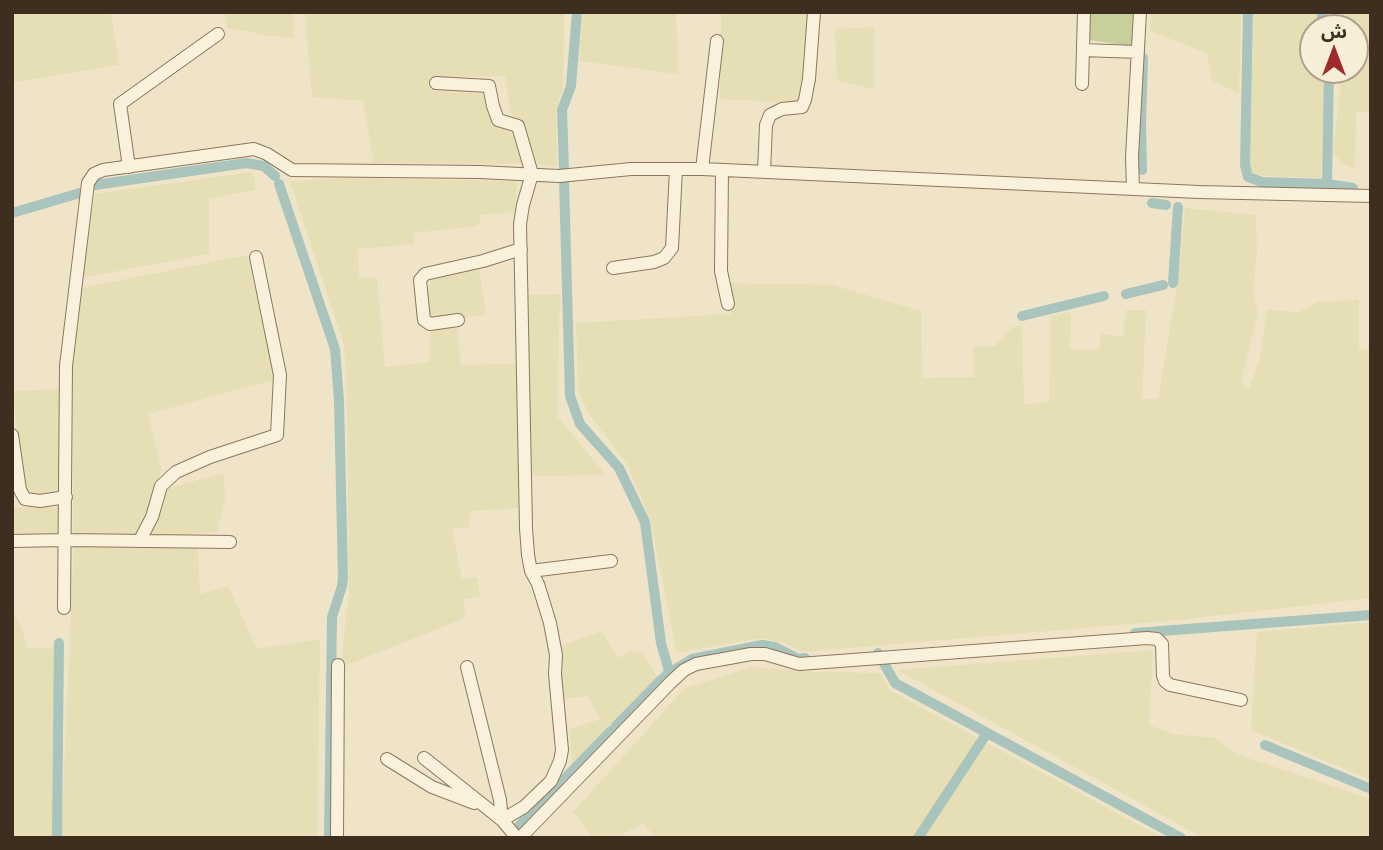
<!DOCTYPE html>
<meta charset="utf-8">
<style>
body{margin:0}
#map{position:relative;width:1383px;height:850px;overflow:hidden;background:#f0e4c8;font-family:"Playfair Display","Noto Sans Arabic",serif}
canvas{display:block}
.frame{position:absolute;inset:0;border:14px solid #3d2e20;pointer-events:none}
.north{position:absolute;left:1299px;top:14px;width:70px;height:70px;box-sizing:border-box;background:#f7eed8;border:2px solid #ada18e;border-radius:50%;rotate:0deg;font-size:19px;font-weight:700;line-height:28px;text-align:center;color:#3d2e20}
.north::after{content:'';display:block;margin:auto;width:24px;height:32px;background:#9e2a2b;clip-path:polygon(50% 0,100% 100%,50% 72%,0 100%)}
</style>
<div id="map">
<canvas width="1383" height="850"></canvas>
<div class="frame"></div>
<div class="north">ش</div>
</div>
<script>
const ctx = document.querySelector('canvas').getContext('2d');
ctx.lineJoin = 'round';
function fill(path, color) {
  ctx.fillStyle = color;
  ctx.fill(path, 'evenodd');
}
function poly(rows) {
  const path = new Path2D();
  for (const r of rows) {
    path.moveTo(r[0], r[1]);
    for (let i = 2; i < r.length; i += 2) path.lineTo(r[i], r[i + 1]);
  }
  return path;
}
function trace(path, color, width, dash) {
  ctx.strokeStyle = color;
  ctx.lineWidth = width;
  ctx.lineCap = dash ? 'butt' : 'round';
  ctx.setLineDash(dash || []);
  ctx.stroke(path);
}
const farmland = poly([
 [12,12,128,12,111,13,119,65,12,83],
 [224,12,293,12,294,38,261,35,244,30,228,29],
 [305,12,564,12,563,88,556,111,557,166,538,165,522,123,511,115,505,76,429,77,429,90,483,94,489,115,497,126,513,134,522,164,374,163,363,101,312,97],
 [583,12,676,12,678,74,579,61],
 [721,12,810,12,802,97,797,103,720,99],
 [1151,12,1241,12,1239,93,1212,81,1207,53,1150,31],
 [1254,12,1316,12,1315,28,1313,28,1313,70,1325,70,1321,178,1264,176,1251,173,1249,161],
 [1330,12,1371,12,1371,112,1356,111,1355,169,1344,164,1333,154,1342,70,1355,70,1355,28,1331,28],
 [874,27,874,89,837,81,835,29],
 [252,172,255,179,255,190,209,199,209,254,81,278,95,194],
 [347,178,517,181,515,212,481,215,478,226,413,233,414,244,358,249,359,277,377,277,385,367,429,362,431,321,427,299,431,277,479,267,486,315,458,318,460,365,516,364,520,508,470,511,469,527,452,529,462,579,477,577,480,596,464,599,465,618,342,667,343,640,349,594,347,389,344,345,290,181],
 [1185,208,1256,215,1257,253,1253,292,1258,313,1241,382,1249,390,1259,361,1267,310,1299,312,1318,302,1359,300,1359,349,1371,349,1371,598,1178,620,802,652,785,643,767,639,754,639,677,653,650,518,627,464,589,414,578,392,576,323,731,314,729,283,832,285,921,311,922,378,974,377,973,347,995,346,1012,327,1022,326,1024,404,1049,402,1051,316,1071,312,1070,349,1099,350,1101,334,1123,337,1126,310,1146,310,1142,399,1158,399,1178,282],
 [247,255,271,361,273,380,148,414,162,471,157,483,143,529,137,534,127,538,73,535,73,356,81,288],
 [560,294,557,416,606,475,530,476,526,295],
 [61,389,62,486,56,492,41,496,29,495,22,487,13,391],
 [224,473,225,499,217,532,151,537,155,516,166,489],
 [61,507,60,533,12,536,12,508],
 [74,544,198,547,200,594,228,586,257,649,320,639,317,838,61,838],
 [12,609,23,632,27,648,55,648,54,838,12,838],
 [1371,622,1371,780,1251,730,1257,632],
 [602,631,618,658,631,651,643,654,658,678,572,764,570,729,601,719,587,696,562,699,561,646],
 [1153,650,1149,725,1174,734,1215,738,1239,755,1371,799,1371,838,1204,838,897,670],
 [752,667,816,672,880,673,891,691,1163,838,656,838,643,823,617,838,593,838,573,812,685,688]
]);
const green = poly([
 [1090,12,1133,12,1132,46,1088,40]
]);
const canal = poly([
 [1248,12,1245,165,1248,177,1262,182,1327,184,1353,188],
 [1321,28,1322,12],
 [1142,170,1141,125,1143,58],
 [564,171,562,110,571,86,577,12],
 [564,181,570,396,580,424,619,468,645,522,661,643,669,671],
 [279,184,335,349,339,401,343,578,342,586,332,617,329,838],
 [1327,184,1329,70],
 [95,185,246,163,264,166,275,176],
 [1152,203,1166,205],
 [12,213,80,193],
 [1173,283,1178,207],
 [1126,294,1163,285],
 [1022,316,1104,296],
 [1135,633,1371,615],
 [878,653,895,683,1181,838],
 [666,675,692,659,762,645,775,647,798,659,805,658],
 [616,726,662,679],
 [1265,745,1371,789],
 [516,829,611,731],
 [57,838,59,643],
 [918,838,987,733]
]);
const street = poly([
 [1083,50,1138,52],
 [436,83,489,86,493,106,498,120,518,126,532,174,523,205,520,224,526,528,528,555,531,571,538,584,550,623,556,655,555,674,562,750,560,761,551,781,524,807,502,820,517,838],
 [1082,84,1084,12],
 [129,167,120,104,218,34],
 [702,169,717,41],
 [722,170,721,271,728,304],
 [764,172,766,125,770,115,782,109,802,107,805,100,809,79,814,12],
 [1133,189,1132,157,1140,12],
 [613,268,654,262,664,258,672,248,676,169],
 [458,320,430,324,424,320,420,280,425,274,483,261,521,249],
 [12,435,20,490,25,499,40,501,66,497],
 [140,540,152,517,161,486,176,472,210,457,277,435,280,375,256,257],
 [12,541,66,540,230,542],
 [531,571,611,561],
 [64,608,66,366,88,183,94,174,103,170,254,149,267,154,292,170,480,172,559,176,631,169,702,169,1199,192,1371,196],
 [424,758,502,820,500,800,467,667],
 [387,759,432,787,474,803],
 [337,838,338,665],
 [520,838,671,682,684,670,696,664,751,654,765,654,799,664,1147,638,1157,639,1162,644,1163,676,1165,681,1170,685,1241,700]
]);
fill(farmland, '#e6deb5');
fill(green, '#c9cf9b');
trace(canal, '#a9c4bc', 10);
trace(street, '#8d765c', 14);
trace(street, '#faf1dc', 12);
</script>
